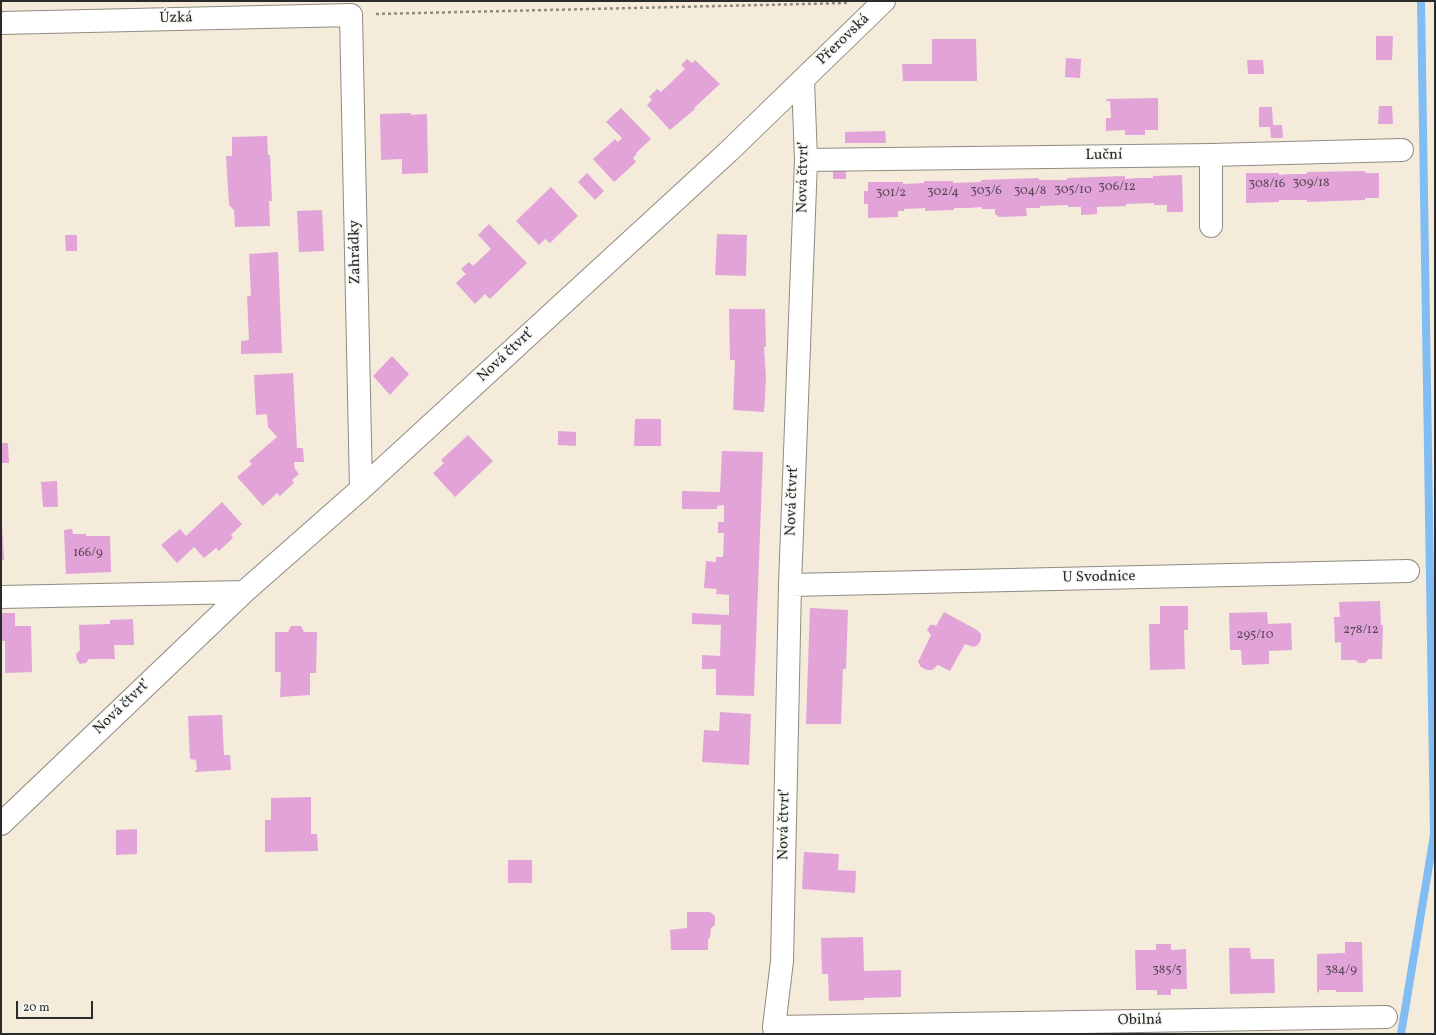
<!DOCTYPE html>
<meta charset="utf-8">
<style>
body{margin:0}
#map{position:relative;width:1436px;height:1035px;overflow:hidden;background:#f4ebda;font-family:Vollkorn,serif}
canvas{display:block}
.frame{position:absolute;inset:0;border:2px solid #2b2b2b;pointer-events:none}
.scale{position:absolute;left:16px;top:1001px;width:77px;height:18px;box-sizing:border-box;border:2px solid #2b2b2b;border-top:0;padding-left:5px;font-size:12px;line-height:14px;white-space:nowrap;color:#2b2b2b;-webkit-text-stroke:3px #f6f6f2;paint-order:stroke}
</style>
<div id="map">
<canvas width="1436" height="1035"></canvas>
<div class="frame"></div>
<div class="scale">20 m</div>
</div>
<script>
const ctx = document.querySelector('canvas').getContext('2d');
ctx.lineJoin = 'round';
function poly(rows) {
  const path = new Path2D();
  for (const r of rows) {
    path.moveTo(r[0], r[1]);
    for (let i = 2; i < r.length; i += 2) path.lineTo(r[i], r[i + 1]);
  }
  return path;
}
function trace(path, color, width, dash) {
  ctx.strokeStyle = color;
  ctx.lineWidth = width;
  ctx.lineCap = dash ? 'butt' : 'round';
  ctx.setLineDash(dash || []);
  ctx.stroke(path);
}
function fill(path, color) {
  ctx.fillStyle = color;
  ctx.fill(path, 'evenodd');
}
function drawText(font, color, halo, rows, align = 'center') {
  ctx.font = font + ' Vollkorn,serif';
  ctx.lineWidth = 3;
  ctx.setLineDash([]);
  ctx.textBaseline = 'middle';
  ctx.strokeStyle = halo;
  ctx.fillStyle = color;
  for (const [text, x, y, turn = 0] of rows) {
    ctx.save();
    ctx.translate(x, y);
    ctx.rotate((+turn || 0) * Math.PI / 180);
    ctx.textAlign = isNaN(turn) ? turn : align;
    if (halo) ctx.strokeText(text, 0, 0);
    ctx.fillText(text, 0, 0);
    ctx.restore();
  }
}
const stream = poly([
 [1401,1034,1434,835,1421,1]
]);
const building = poly([
 [1376,36,1393,36,1392,60,1376,60],
 [932,39,976,39,977,81,903,81,902,64,932,64],
 [1066,58,1081,59,1080,78,1065,77],
 [687,59,692,63,695,60,720,84,694,108,695,109,670,130,647,105,652,100,649,97,657,89,661,92,685,69,681,65],
 [1247,60,1263,60,1264,74,1248,74],
 [1158,98,1158,130,1145,130,1145,135,1125,135,1125,130,1106,131,1106,118,1111,118,1110,101,1107,101,1106,99],
 [1379,106,1392,106,1393,124,1378,124],
 [1259,107,1272,107,1273,125,1282,125,1283,138,1271,138,1270,127,1259,127],
 [621,108,651,139,636,153,637,154,633,158,636,162,614,182,593,159,615,139,618,142,622,138,606,122],
 [411,113,411,115,427,114,428,173,402,174,402,159,381,160,380,114],
 [885,131,886,143,845,143,845,132],
 [267,136,268,155,270,155,272,201,269,201,270,226,235,227,234,210,229,205,226,156,232,156,232,137],
 [846,169,846,179,834,179,833,178,833,170],
 [1365,171,1365,173,1379,173,1379,198,1365,198,1365,200,1307,202,1307,200,1279,200,1279,202,1246,203,1246,173,1279,173,1279,175,1293,174,1307,174,1307,172],
 [587,173,604,191,595,200,578,182],
 [1182,175,1183,212,1167,212,1167,205,1154,205,1154,203,1126,204,1126,206,1097,207,1097,214,1081,215,1081,207,1068,207,1068,205,1040,206,1040,208,1026,208,1027,216,999,217,995,214,995,209,982,209,982,207,968,208,954,208,954,210,925,211,925,208,904,209,904,211,898,211,898,217,868,218,868,204,864,204,864,191,868,191,868,182,903,182,903,184,924,183,924,181,953,181,953,183,981,182,981,180,1039,178,1039,180,1067,180,1067,178,1125,176,1125,179,1139,178,1153,178,1153,176],
 [551,187,578,216,550,243,545,239,539,245,516,221],
 [322,210,324,251,299,252,297,211],
 [489,224,527,263,490,299,485,294,475,304,456,283,466,274,461,269,469,262,473,266,491,249,478,235],
 [717,234,747,235,746,276,715,275],
 [65,235,77,235,77,251,66,251],
 [278,252,282,353,241,354,241,341,249,340,247,296,251,296,249,254],
 [729,309,765,309,766,347,764,347,766,378,764,412,733,410,735,360,730,360],
 [392,356,409,374,390,395,373,376],
 [293,373,297,448,303,448,304,462,294,462,295,469,299,474,292,480,294,483,280,496,277,493,263,506,237,477,252,464,249,461,277,437,268,427,267,414,256,415,254,375],
 [635,419,661,419,661,446,634,446],
 [558,431,576,432,576,446,558,445],
 [468,435,493,461,455,497,433,473,444,463,441,460],
 [1,443,8,443,9,463,1,463],
 [722,451,763,452,754,696,716,695,716,669,702,669,702,655,720,656,721,625,692,624,692,613,729,615,729,595,716,594,717,589,704,588,706,561,716,562,716,557,723,557,724,533,718,533,718,522,724,522,724,505,717,506,717,509,682,509,682,491,720,492],
 [57,481,58,507,43,507,41,482],
 [222,502,242,524,231,535,233,538,219,551,216,548,204,558,194,547,177,563,161,545,180,529,186,536],
 [1,525,2,525,4,560,1,560],
 [72,529,73,534,86,534,86,536,110,536,111,572,66,574,64,530],
 [1380,601,1381,625,1383,625,1382,659,1369,659,1365,663,1359,663,1355,660,1341,660,1341,642,1335,643,1334,617,1340,617,1339,602],
 [1160,606,1188,606,1188,630,1184,630,1185,669,1150,670,1149,624,1160,624],
 [810,608,848,610,846,669,843,669,841,724,806,724],
 [944,612,977,630,981,634,981,639,978,645,973,647,965,644,950,671,938,665,932,670,927,670,921,667,918,662,931,635,927,630,930,625,934,625,936,626],
 [1267,612,1268,624,1291,623,1292,650,1269,651,1269,664,1242,665,1241,650,1230,650,1229,613],
 [1,613,15,613,15,626,31,626,32,672,5,673,5,641,1,641],
 [133,619,134,645,114,645,115,659,89,659,86,663,80,664,77,660,76,654,80,650,79,625,110,624,110,620],
 [291,626,301,626,304,632,317,632,316,673,310,673,310,695,280,697,281,672,275,672,275,632,288,632],
 [720,712,751,714,749,765,702,762,704,730,719,731],
 [222,715,224,755,230,755,231,770,195,772,195,770,197,770,196,760,190,759,188,716],
 [311,797,311,834,317,834,318,851,265,852,265,820,271,820,271,798],
 [137,829,137,854,116,855,116,830],
 [804,852,839,854,838,870,856,871,855,893,802,889],
 [508,860,532,860,532,883,508,883],
 [687,912,710,912,715,916,715,925,711,928,710,937,708,940,708,950,671,950,670,930,687,928],
 [863,937,864,971,901,970,901,997,864,998,864,1000,829,1001,828,974,822,974,821,938],
 [1345,942,1362,942,1363,992,1336,992,1336,990,1319,990,1319,992,1317,993,1317,954,1345,953],
 [1156,944,1171,944,1171,950,1186,949,1187,989,1171,989,1171,995,1157,995,1157,990,1136,990,1135,950,1156,950],
 [1229,948,1250,948,1251,959,1274,959,1275,993,1230,994]
]);
const path = poly([
 [376,14,847,3]
]);
const minor = poly([
 [1,23,351,15,361,489],
 [1211,155,1211,226],
 [806,160,1211,155,1402,150],
 [790,585,1408,571],
 [1,597,244,592],
 [1,824,244,592,361,489,728,152,884,1],
 [774,1027,1386,1017],
 [775,1034,774,1027,782,961,790,585,806,160,803,80]
]);
const numberNames = [
 ["309/18",1311,184],
 ["308/16",1267,185],
 ["306/12",1117,188],
 ["305/10",1073,191],
 ["303/6",986,192],
 ["304/8",1030,192],
 ["302/4",943,193],
 ["301/2",891,194],
 ["166/9",88,554],
 ["278/12",1361,631],
 ["295/10",1255,636],
 ["385/5",1167,971],
 ["384/9",1341,971]
];
const streetNames = [
 ["Úzká",176,19,-1],
 ["Přerovská",844,40,-44],
 ["Luční",1104,156,-1],
 ["Nová čtvrť",804,178,-89],
 ["Zahrádky",356,252,-91],
 ["Nová čtvrť",506,356,-43],
 ["Nová čtvrť",793,501,-88],
 ["U Svodnice",1099,578,-1],
 ["Nová čtvrť",122,708,-44],
 ["Nová čtvrť",785,825,-89],
 ["Obilná",1140,1021,-1]
];
trace(stream, '#81bcf3', 8);
fill(building, '#e2a3d9');
trace(minor, '#908b82', 24);
trace(path, '#908b82', 2.5, [3, 3]);
trace(minor, '#fff', 22);
drawText('13px', '#594956', null, numberNames);
drawText('15px', '#2b2b2b', '#f6f6f2', streetNames);
</script>
